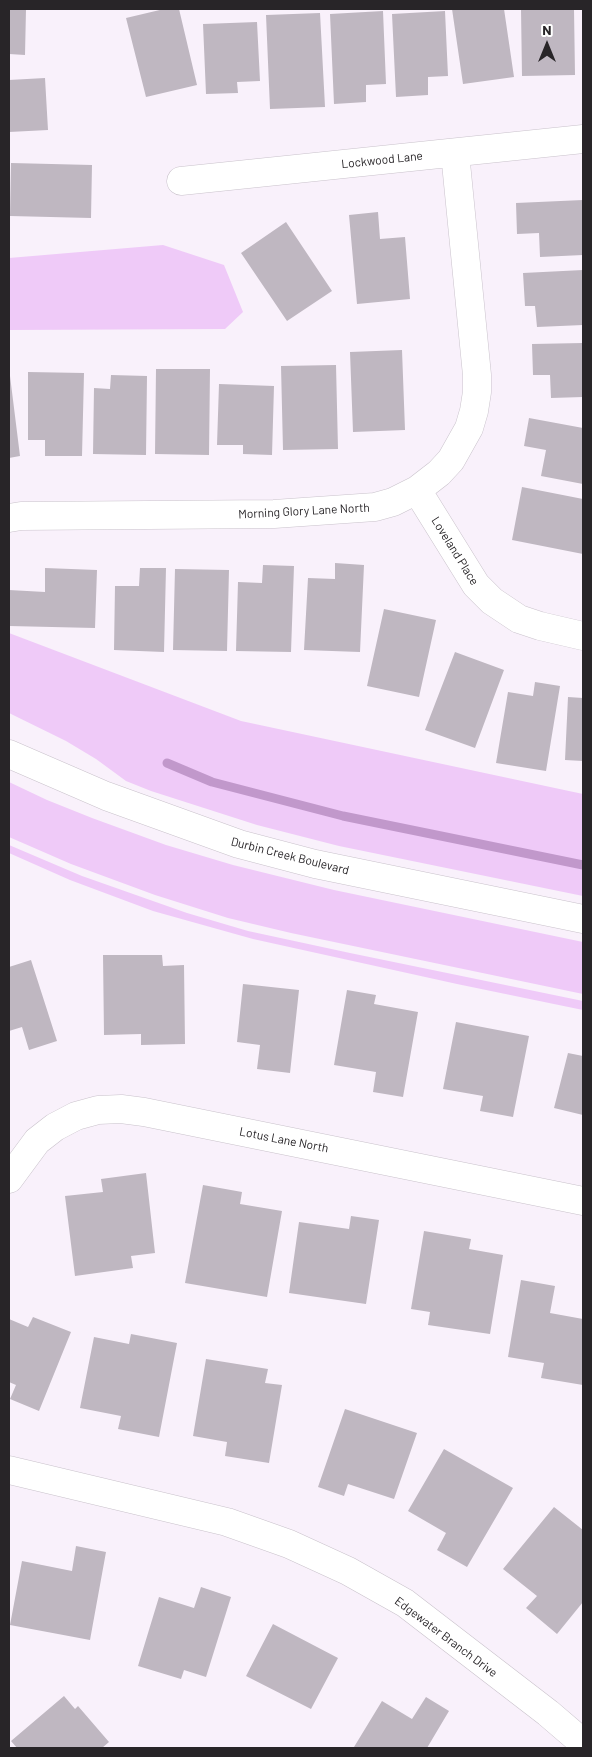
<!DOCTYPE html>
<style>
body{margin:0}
#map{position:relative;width:592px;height:1757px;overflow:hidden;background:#f9f1fb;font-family:Barlow,sans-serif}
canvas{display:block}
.frame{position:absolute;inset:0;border:10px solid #282528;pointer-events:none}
.north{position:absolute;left:522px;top:20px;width:50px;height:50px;-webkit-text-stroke:4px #fff;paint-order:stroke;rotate:0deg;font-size:14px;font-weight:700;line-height:20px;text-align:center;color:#282528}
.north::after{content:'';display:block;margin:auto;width:18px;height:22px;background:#282528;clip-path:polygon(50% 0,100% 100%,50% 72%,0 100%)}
</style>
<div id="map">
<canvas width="592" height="1757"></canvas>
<div class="frame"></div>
<div class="north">N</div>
</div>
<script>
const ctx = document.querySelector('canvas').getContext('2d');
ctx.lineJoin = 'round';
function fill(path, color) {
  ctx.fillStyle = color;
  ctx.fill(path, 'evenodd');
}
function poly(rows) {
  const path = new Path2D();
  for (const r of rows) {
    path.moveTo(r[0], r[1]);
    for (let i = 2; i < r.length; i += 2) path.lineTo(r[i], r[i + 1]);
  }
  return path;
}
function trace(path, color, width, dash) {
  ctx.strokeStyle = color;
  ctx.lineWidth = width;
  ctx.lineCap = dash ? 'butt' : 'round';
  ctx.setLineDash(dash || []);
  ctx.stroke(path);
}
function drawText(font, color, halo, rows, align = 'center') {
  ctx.font = font + ' Barlow,sans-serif';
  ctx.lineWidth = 4;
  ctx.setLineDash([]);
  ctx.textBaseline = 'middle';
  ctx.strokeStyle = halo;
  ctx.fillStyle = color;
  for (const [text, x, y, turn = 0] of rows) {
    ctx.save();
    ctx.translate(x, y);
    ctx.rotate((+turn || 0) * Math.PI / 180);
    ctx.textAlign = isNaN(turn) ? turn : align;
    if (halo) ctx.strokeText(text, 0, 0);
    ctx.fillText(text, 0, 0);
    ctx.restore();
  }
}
const green = poly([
 [163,245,224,265,243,312,225,329,9,330,9,258],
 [9,633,241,721,583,794,583,896,339,846,257,825,151,791,126,781,96,759,66,741,9,713],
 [9,782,47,800,92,818,166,845,233,865,334,890,583,942,583,994,291,933,228,918,155,895,71,864,9,837],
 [9,845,82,876,187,913,248,931,350,953,583,1001,583,1010,457,984,253,939,153,911,70,880,9,853]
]);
const stream = poly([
 [167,763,212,782,343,816,583,865]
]);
const building = poly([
 [9,9,26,9,25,55,9,54],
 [164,9,179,9,197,85,146,97,126,18],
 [452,9,504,9,514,77,463,84],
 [521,9,574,9,575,75,522,76],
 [383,11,386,84,366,85,366,102,334,104,330,14],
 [445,11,448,76,428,77,428,95,396,97,392,14],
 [320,13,325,107,270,109,266,15],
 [257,22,260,81,237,82,238,93,206,94,203,24],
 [45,78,48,130,9,132,9,80],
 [11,163,92,165,91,218,10,216],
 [583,200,583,255,540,257,539,233,517,234,516,203],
 [378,212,380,239,405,237,410,299,357,304,349,215],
 [286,222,332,291,287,321,241,253],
 [583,270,583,325,537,327,535,306,525,306,523,273],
 [583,343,583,397,551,398,550,375,533,375,532,344],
 [402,350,405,430,353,432,350,352],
 [336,365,338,449,283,450,281,366],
 [156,369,210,369,209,455,155,454],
 [28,372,84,373,82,456,45,456,45,440,28,440],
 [111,375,147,376,146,455,93,454,94,388,110,389],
 [9,376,10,376,20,456,9,458],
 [219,384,274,386,272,455,243,454,243,445,217,445],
 [529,418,583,428,583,484,541,476,546,450,524,446],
 [522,487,583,499,583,554,512,540],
 [335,563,364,565,360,652,304,650,308,578,335,579],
 [263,565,294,566,291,652,236,651,238,582,262,583],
 [45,568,97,570,95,628,9,626,9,590,45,592],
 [140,568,166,568,164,652,114,650,115,586,139,586],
 [175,569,229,570,227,651,173,650],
 [384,609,436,620,419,697,367,686],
 [455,652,504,670,475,748,425,730],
 [535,682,560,686,546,771,496,763,508,692,533,696],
 [568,697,583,698,583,761,565,760],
 [103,955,162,955,163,966,184,965,185,1044,141,1045,141,1034,104,1035],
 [31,960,57,1041,29,1050,22,1027,9,1031,9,967],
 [243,984,299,990,290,1073,257,1069,260,1045,237,1042],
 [347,990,376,995,374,1004,418,1012,403,1097,373,1092,376,1072,334,1065],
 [456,1022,529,1036,513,1117,480,1111,483,1096,443,1089],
 [568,1053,583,1056,583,1115,554,1108],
 [146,1173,155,1253,131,1256,133,1268,75,1276,65,1196,103,1192,101,1179],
 [203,1185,242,1192,240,1204,282,1211,267,1297,185,1283],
 [351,1216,379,1220,366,1304,289,1293,299,1222,349,1229],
 [424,1231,471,1239,469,1249,503,1255,490,1334,428,1325,430,1312,411,1309],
 [521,1280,555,1286,550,1313,583,1319,583,1385,541,1378,544,1363,508,1357],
 [33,1317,71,1332,39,1411,10,1399,16,1385,9,1382,9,1319,28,1327],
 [131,1334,177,1343,159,1437,118,1429,121,1416,80,1408,94,1337,129,1344],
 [206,1359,268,1369,265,1383,282,1385,269,1463,225,1456,227,1442,193,1436],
 [345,1409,417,1433,394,1499,348,1484,344,1496,318,1487],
 [444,1449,513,1488,467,1567,437,1550,446,1533,408,1511],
 [554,1507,583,1530,583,1602,557,1634,526,1608,537,1596,503,1569],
 [76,1546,106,1552,90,1640,10,1625,22,1561,72,1571],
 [201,1587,231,1597,206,1677,184,1670,181,1679,138,1666,159,1597,194,1608],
 [273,1624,338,1658,311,1709,246,1676],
 [64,1696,75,1709,78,1706,109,1742,102,1748,17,1748,11,1741],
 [426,1697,449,1711,427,1748,354,1747,382,1701,412,1719]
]);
const minor = poly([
 [181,181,583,139],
 [417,490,476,585,492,601,519,619,540,626,583,636],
 [9,518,21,516,274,514,375,507,393,502,417,490,439,473,451,460,469,428,474,411,477,392,477,375,455,153],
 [9,1179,37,1141,55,1127,76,1116,98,1110,121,1109,144,1112,583,1201],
 [9,1470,227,1522,289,1544,348,1571,405,1603,548,1713,583,1743]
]);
const tertiary = poly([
 [9,754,106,796,239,844,315,864,583,919]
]);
const streetNames = [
 ["Lockwood Lane",382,160,-6],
 ["Morning Glory Lane North",304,511,-3],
 ["Loveland Place",455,551,58],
 ["Durbin Creek Boulevard",290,856,14],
 ["Lotus Lane North",284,1140,11],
 ["Edgewater Branch Drive",446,1637,37]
];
fill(green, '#efcaf8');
trace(stream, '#c198cb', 9);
fill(building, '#bfb7c1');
trace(minor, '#c9c2cb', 29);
trace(tertiary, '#c9c2cb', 29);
trace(minor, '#fff', 28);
trace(tertiary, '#fff', 28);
drawText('12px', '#282528', '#fff', streetNames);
</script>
